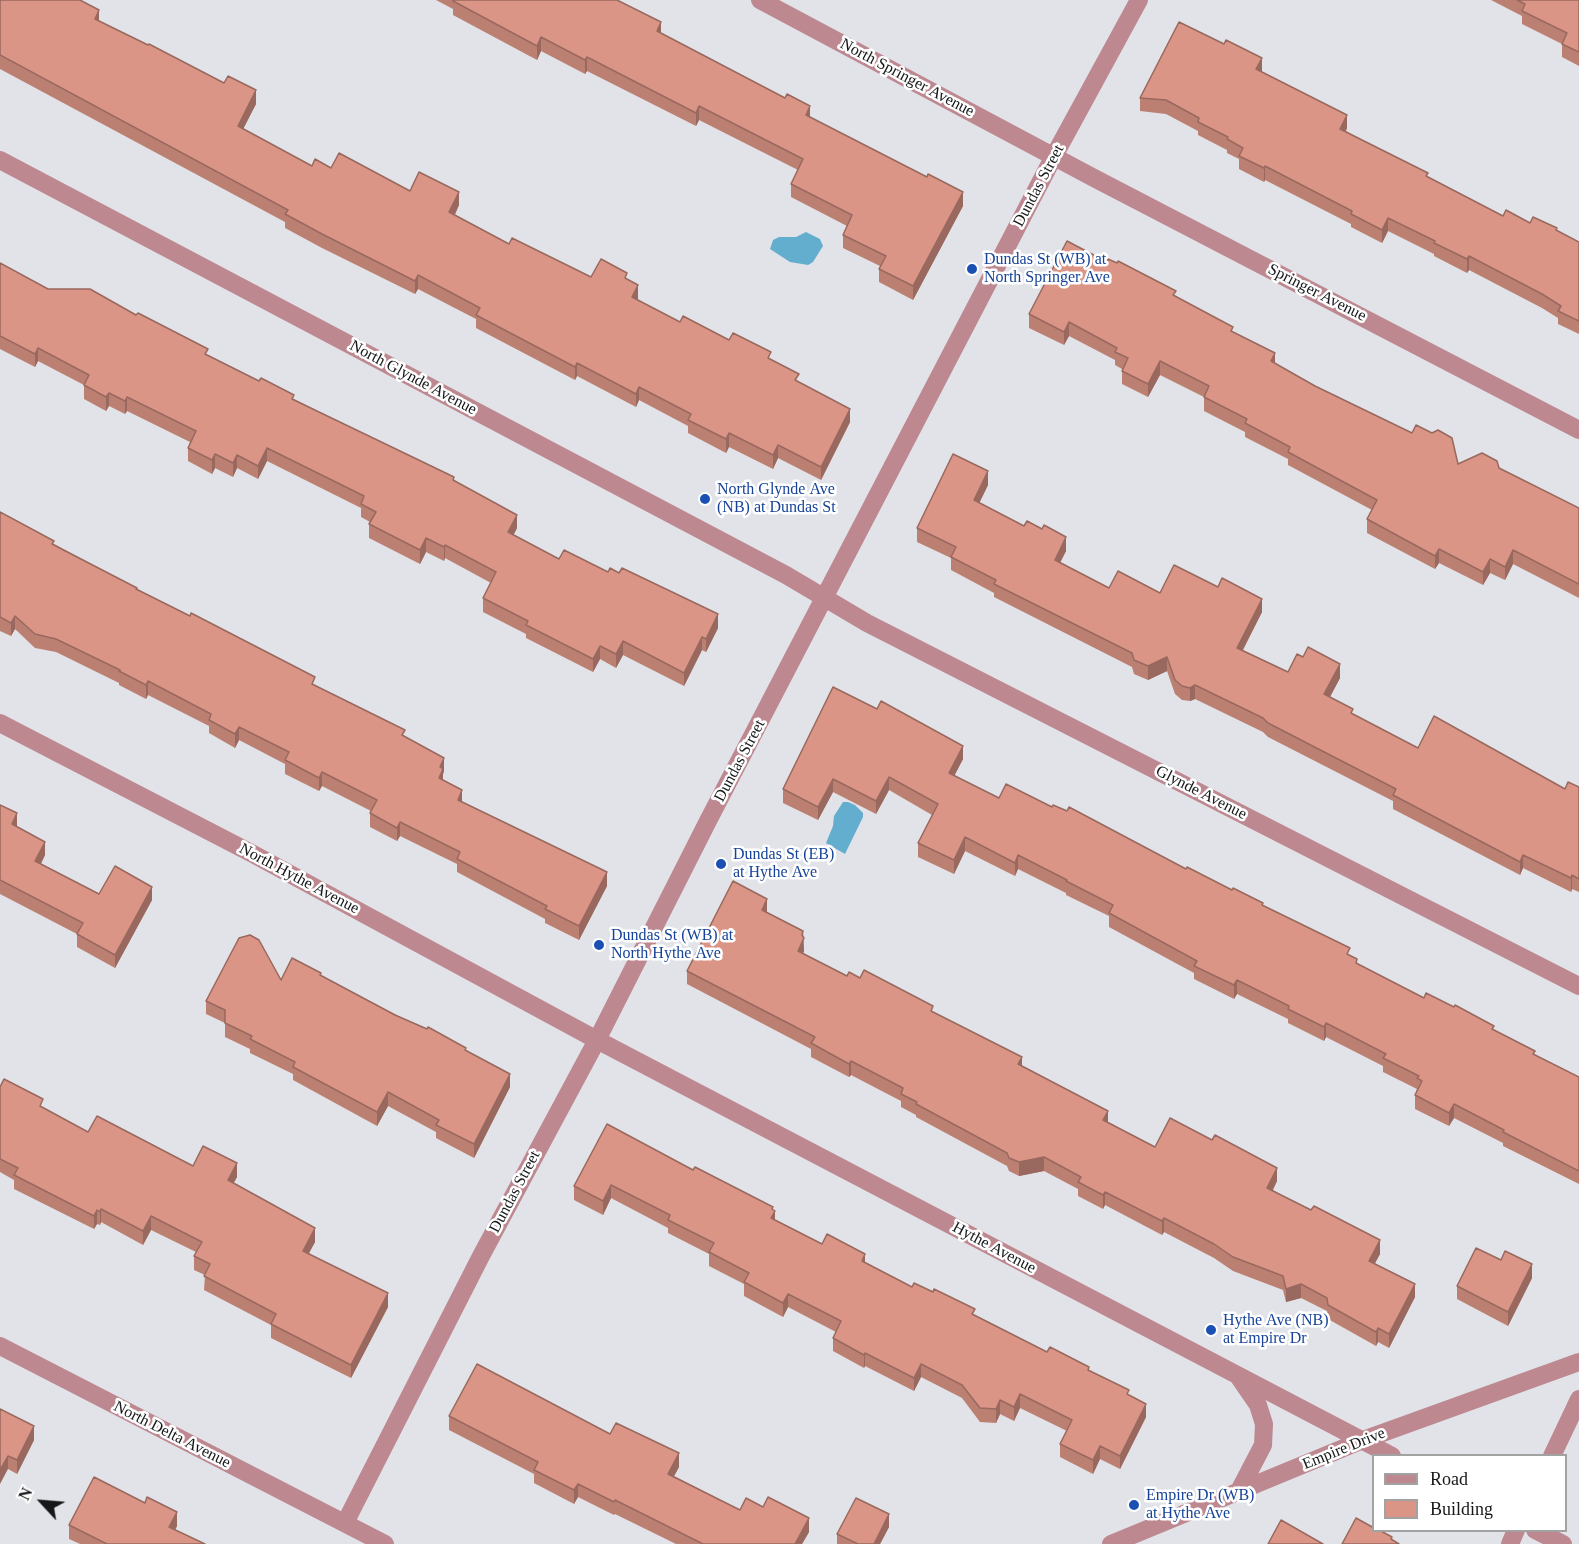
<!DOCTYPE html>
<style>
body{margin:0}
#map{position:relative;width:1579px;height:1544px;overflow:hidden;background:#e1e3e8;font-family:"Times New Roman",serif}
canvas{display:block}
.legend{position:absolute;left:1372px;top:1454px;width:195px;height:78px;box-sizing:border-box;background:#fff;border:2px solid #a2a2a3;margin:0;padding:8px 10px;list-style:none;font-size:18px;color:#161719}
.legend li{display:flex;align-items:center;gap:12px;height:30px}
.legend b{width:30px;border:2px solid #a2a2a3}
.north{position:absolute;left:12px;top:1472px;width:60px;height:60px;-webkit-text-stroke:4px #fff;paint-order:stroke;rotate:296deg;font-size:16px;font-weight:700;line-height:24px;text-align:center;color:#161719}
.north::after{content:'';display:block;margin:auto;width:21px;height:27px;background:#161719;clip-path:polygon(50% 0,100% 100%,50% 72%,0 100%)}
</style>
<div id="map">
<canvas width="1579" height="1544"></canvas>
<ul class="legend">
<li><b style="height:8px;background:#be8891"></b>Road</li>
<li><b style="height:16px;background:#db9586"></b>Building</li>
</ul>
<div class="north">N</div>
</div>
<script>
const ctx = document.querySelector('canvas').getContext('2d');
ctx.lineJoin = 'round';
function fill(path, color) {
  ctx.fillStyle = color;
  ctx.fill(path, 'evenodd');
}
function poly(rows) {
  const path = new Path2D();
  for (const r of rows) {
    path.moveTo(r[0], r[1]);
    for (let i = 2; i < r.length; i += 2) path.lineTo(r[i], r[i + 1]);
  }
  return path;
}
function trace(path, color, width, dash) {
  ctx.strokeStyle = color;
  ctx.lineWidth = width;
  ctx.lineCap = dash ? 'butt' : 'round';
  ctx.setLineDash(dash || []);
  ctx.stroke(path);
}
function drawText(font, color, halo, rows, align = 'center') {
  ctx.font = font + ' "Times New Roman",serif';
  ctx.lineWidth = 5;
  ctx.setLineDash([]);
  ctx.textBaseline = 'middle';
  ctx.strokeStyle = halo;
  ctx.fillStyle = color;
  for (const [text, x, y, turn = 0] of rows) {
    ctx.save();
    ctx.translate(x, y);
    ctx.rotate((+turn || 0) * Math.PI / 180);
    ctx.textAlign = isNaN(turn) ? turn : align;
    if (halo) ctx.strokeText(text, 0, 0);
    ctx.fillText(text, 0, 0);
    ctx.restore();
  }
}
const water = poly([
 [806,232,820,239,823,246,813,262,808,265,790,262,770,249,773,240,779,237,796,237],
 [843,802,848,802,855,805,863,813,863,817,845,854,826,843,833,826,834,816]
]);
const minor = poly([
 [760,0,1094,178,1579,430],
 [0,160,786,575,867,623,1579,986],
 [0,723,253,854,597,1040,1392,1456],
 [0,1346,385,1544],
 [1238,1376,1258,1405,1264,1424,1263,1445,1239,1491],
 [1552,1456,1579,1399],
 [345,1523,481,1256,597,1040,709,819,1054,156,1139,0],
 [1535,1530,1563,1544],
 [1111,1544,1363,1440,1579,1362],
 [1510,1544,1516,1530]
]);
const wall = poly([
 [436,0,618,0,661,33,810,117,963,206,913,300,879,282,879,269,880,266,843,248,843,235,847,226,791,197,791,184,798,170,699,120,696,126,587,71,585,74,541,51,537,60,453,15,453,9],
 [1491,0,1579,0,1579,66,1562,57,1562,44,1522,24,1522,16],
 [0,1,99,21,256,104,243,129,312,166,331,168,459,205,455,215,509,244,591,277,627,279,638,299,637,300,680,322,729,340,771,360,850,422,821,480,778,458,773,469,729,447,726,453,688,433,688,426,639,400,636,407,577,376,575,380,476,328,476,319,418,289,415,294,322,248,285,228,285,222,0,69],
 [1224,44,1262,71,1261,72,1347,128,1346,131,1428,177,1503,216,1557,231,1579,242,1579,334,1558,324,1558,318,1542,308,1469,270,1467,273,1434,256,1434,254,1388,231,1382,243,1351,227,1351,224,1265,180,1264,182,1239,169,1239,159,1227,153,1227,150,1198,135,1198,131,1166,114,1140,111,1140,98],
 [1107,262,1176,296,1233,332,1275,364,1458,464,1499,468,1579,508,1579,598,1513,564,1505,580,1490,573,1483,585,1439,563,1435,569,1367,533,1367,519,1372,510,1288,465,1288,459,1245,437,1245,432,1204,411,1204,397,1160,375,1148,397,1122,384,1122,369,1115,365,1115,360,1069,336,1064,345,1029,328,1029,314],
 [0,263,48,289,208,355,454,481,517,528,513,535,559,559,718,628,706,652,702,650,684,686,623,655,616,668,600,659,593,672,526,638,526,634,483,612,483,598,491,583,445,558,444,561,426,552,420,564,369,538,369,524,370,522,361,517,361,508,267,461,258,479,237,468,233,477,215,468,212,474,188,461,188,448,190,442,127,411,125,414,109,406,106,411,84,399,84,385,38,361,35,367,0,349],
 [988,485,979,503,1066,551,1060,562,1109,588,1160,593,1262,612,1243,650,1288,672,1340,678,1330,697,1353,715,1418,748,1565,789,1579,787,1579,892,1572,889,1571,892,1523,868,1520,875,1393,809,1393,801,1268,737,1263,732,1195,699,1190,701,1182,700,1175,694,1167,671,1148,680,1134,674,1132,667,994,597,994,593,951,570,951,558,917,542,917,528],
 [0,512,54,544,315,686,405,737,444,771,443,774,443,780,462,802,607,886,579,940,545,923,545,919,457,872,457,864,400,836,397,841,370,827,370,813,371,811,322,786,319,791,285,774,285,764,239,740,235,748,209,733,209,726,148,695,146,699,119,685,119,683,56,652,35,648,15,629,11,636,0,631],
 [833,687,963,759,954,776,999,798,1052,807,1263,906,1350,956,1357,964,1424,998,1494,1030,1535,1055,1579,1077,1579,1184,1503,1146,1503,1143,1454,1118,1449,1126,1415,1109,1415,1095,1417,1089,1383,1072,1383,1066,1326,1037,1324,1041,1288,1023,1288,1019,1237,994,1234,999,1194,979,1194,973,1109,927,1109,916,1066,895,1066,893,1018,869,1015,876,965,851,954,874,918,857,918,843,932,815,889,790,876,814,833,792,818,820,783,803,783,789],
 [0,805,17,827,45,855,41,864,99,894,152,900,115,968,77,947,77,934,0,894],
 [767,912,767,913,803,937,804,951,803,954,847,976,860,978,933,1012,1022,1066,1108,1122,1155,1147,1277,1181,1273,1190,1380,1254,1375,1263,1415,1297,1389,1348,1378,1342,1376,1346,1328,1319,1327,1311,1301,1298,1286,1302,1283,1290,1233,1271,1214,1258,1164,1232,1162,1235,1105,1205,1103,1209,1078,1196,1078,1189,1044,1171,1019,1176,1009,1171,1007,1166,916,1117,916,1115,901,1107,901,1101,851,1075,849,1077,811,1057,811,1049,687,984,687,971],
 [321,976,466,1051,510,1087,474,1158,436,1138,436,1132,388,1106,377,1126,293,1080,293,1074,250,1053,250,1049,225,1037,225,1023,206,1014,206,1001,281,980],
 [0,1087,43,1108,88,1132,193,1166,237,1177,233,1183,315,1242,309,1253,388,1307,351,1378,271,1338,271,1325,204,1290,205,1275,194,1270,194,1256,196,1252,151,1230,143,1245,101,1222,100,1225,97,1224,94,1229,14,1189,14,1180,0,1172],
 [693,1170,773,1210,775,1220,822,1244,865,1263,912,1287,975,1315,1047,1352,1089,1370,1129,1395,1146,1417,1120,1469,1100,1459,1093,1474,1060,1457,1060,1444,1067,1431,1020,1408,1014,1421,1000,1414,996,1423,980,1422,962,1398,921,1377,914,1391,865,1366,864,1368,833,1351,833,1338,836,1332,788,1307,783,1317,744,1296,744,1284,709,1266,709,1254,668,1233,668,1228,611,1198,603,1215,574,1200,574,1186],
 [1532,1278,1508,1326,1457,1299,1457,1286],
 [0,1409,34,1440,17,1474,8,1469],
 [449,1416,610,1434,679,1467,674,1476,740,1510,809,1532,802,1544,676,1544,615,1514,614,1515,578,1497,574,1504,534,1483,534,1474,449,1430],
 [69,1525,177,1526,175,1530,205,1544,80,1544,69,1539],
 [889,1527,880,1544,837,1544,837,1534]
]);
const shadedWall = poly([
 [99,10,99,23,95,19],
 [661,22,661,36,657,31],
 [541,37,541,51,537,60,537,46],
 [587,57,587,71,585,74,585,60],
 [1262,58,1262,71,1256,83,1256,69],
 [256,90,256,104,238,139,238,126],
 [699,106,699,120,696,126,696,113],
 [810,106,810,120,806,115],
 [1347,115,1347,128,1340,142,1340,129],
 [1265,166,1265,180,1264,182,1264,168],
 [459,192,459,205,449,226,449,212],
 [963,192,963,206,913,300,913,286],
 [1388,218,1388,231,1382,243,1382,230],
 [1469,256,1469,270,1467,273,1467,259],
 [418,275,418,289,415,294,415,281],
 [638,285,638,299,632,311,632,297],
 [1069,322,1069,336,1064,345,1064,332],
 [38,348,38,361,35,367,35,354],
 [1275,353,1275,367,1271,361],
 [1160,361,1160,375,1148,397,1148,384],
 [577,363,577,376,575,380,575,367],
 [639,387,639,400,636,407,636,394],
 [109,393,109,406,106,411,106,397],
 [127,397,127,411,125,414,125,401],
 [850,409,850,422,821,480,821,467],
 [729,433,729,447,726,453,726,439],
 [778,445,778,458,773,469,773,455],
 [267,448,267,461,258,479,258,466],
 [215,454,215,468,212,474,212,460],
 [237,455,237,468,233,477,233,463],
 [988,471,988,485,974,514,974,500],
 [517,515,517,528,508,546,508,532],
 [1066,537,1066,551,1055,573,1055,560],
 [426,538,426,552,420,564,420,550],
 [445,545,445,558,444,561,444,547],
 [1439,549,1439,563,1435,569,1435,556],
 [1513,550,1513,564,1505,580,1505,567],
 [1490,559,1490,573,1483,585,1483,572],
 [1262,599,1262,612,1237,661,1237,648],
 [718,614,718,628,706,652,706,639],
 [15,616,15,629,11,636,11,623],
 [702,637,702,650,684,686,684,673],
 [623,641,623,655,616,668,616,654],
 [600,646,600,659,593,672,593,659],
 [1167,657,1167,671,1148,680,1148,666],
 [1340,664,1340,678,1324,708,1324,694],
 [148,681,148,695,146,699,146,685],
 [1195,685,1195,699,1190,701,1190,688],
 [239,727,239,740,235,748,235,734],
 [963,746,963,759,949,786,949,773],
 [444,758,444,771,443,774,443,783,439,778,440,767],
 [322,772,322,786,319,791,319,778],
 [889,777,889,790,876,814,876,801],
 [833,779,833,792,818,820,818,807],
 [462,790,462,803,458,800],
 [17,813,17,827,12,824],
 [400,822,400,836,397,841,397,828],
 [965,837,965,851,954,874,954,860],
 [45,842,45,855,35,875,35,861],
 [1018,855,1018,869,1015,876,1015,863],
 [1523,855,1523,868,1520,875,1520,862],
 [607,872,607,886,579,940,579,926],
 [1572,875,1572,889,1571,892,1571,878],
 [152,887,152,900,115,968,115,955],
 [767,899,767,912,762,924,762,910],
 [803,931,804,951,798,964,798,951],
 [1237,980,1237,994,1234,999,1234,985],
 [1326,1023,1326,1037,1324,1041,1324,1027],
 [1022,1057,1022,1070,1018,1064],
 [851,1061,851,1075,849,1077,849,1064],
 [510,1074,510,1087,474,1158,474,1144],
 [388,1092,388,1106,377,1126,377,1112],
 [1454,1104,1454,1118,1449,1126,1449,1113],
 [1108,1111,1108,1124,1103,1120],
 [1044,1157,1044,1171,1019,1176,1019,1162],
 [237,1163,237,1177,228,1194,228,1180],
 [1277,1168,1277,1181,1267,1201,1267,1188],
 [611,1185,611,1198,603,1215,603,1201],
 [1105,1192,1105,1205,1103,1209,1103,1195],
 [773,1207,773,1214,775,1211,775,1224,771,1231,772,1209],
 [101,1209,101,1222,100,1225,100,1212],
 [97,1210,97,1224,94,1229,94,1216],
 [151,1216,151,1230,143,1245,143,1231],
 [1164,1218,1164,1232,1162,1235,1162,1221],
 [315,1228,315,1242,303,1264,303,1251],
 [1380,1240,1380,1254,1369,1274,1369,1261],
 [865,1254,865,1268,862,1261],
 [1532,1264,1532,1278,1508,1326,1508,1312],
 [1301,1284,1301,1298,1286,1302,1286,1289],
 [1415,1284,1415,1297,1389,1348,1389,1334],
 [388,1293,388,1307,351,1378,351,1365],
 [788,1294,788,1307,783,1317,783,1303],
 [1378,1328,1378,1342,1376,1346,1376,1332],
 [865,1353,865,1366,864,1368,864,1355],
 [921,1364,921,1377,914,1391,914,1378],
 [1020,1394,1020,1408,1014,1421,1014,1407],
 [1000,1400,1000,1414,996,1423,996,1409],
 [1146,1404,1146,1417,1120,1469,1120,1456],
 [34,1426,34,1440,17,1474,17,1460],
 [1100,1446,1100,1459,1093,1474,1093,1460],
 [679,1453,679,1467,668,1487,668,1474],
 [8,1456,8,1469,0,1484,0,1470],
 [578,1484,578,1497,574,1504,574,1490],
 [177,1512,177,1526,169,1541,169,1527],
 [889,1514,889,1527,880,1544,874,1544],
 [809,1518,809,1532,802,1544,795,1544]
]);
const building = poly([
 [0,0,80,0,99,10,95,19,148,45,149,44,224,83,228,76,256,90,238,126,312,166,315,159,331,168,339,153,410,191,419,172,459,192,449,212,509,244,512,238,591,277,601,259,627,273,625,278,638,285,632,297,680,322,683,316,729,340,733,333,771,352,768,358,799,374,795,380,850,409,821,467,778,445,773,455,729,433,726,439,688,420,691,414,639,387,636,394,577,363,575,367,476,315,480,308,418,275,415,281,322,234,285,214,288,210,0,55,0,0],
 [453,0,617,0,661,22,657,31,785,98,787,94,810,106,806,115,927,177,928,174,963,192,913,286,879,269,886,256,843,235,852,215,791,184,803,159,699,106,696,113,587,57,585,60,541,37,537,46,453,1,453,0],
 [1517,0,1579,0,1579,52,1562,44,1567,33,1522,11,1525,4,1517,0],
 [1179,22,1224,44,1226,40,1262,58,1256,69,1347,115,1340,129,1428,173,1426,176,1503,216,1506,210,1530,223,1533,217,1557,228,1556,230,1579,242,1579,321,1558,311,1561,306,1542,294,1469,256,1467,259,1434,243,1435,241,1388,218,1382,230,1351,214,1352,211,1265,166,1264,168,1239,156,1243,148,1227,139,1228,137,1198,122,1199,118,1166,100,1140,98,1179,22],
 [1067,241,1107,262,1108,259,1117,263,1118,261,1176,291,1173,295,1233,327,1231,331,1275,353,1271,361,1315,386,1412,433,1416,425,1432,433,1438,430,1452,438,1458,464,1482,453,1497,461,1499,468,1579,508,1579,584,1513,550,1505,567,1490,559,1483,572,1439,549,1435,556,1367,519,1377,500,1288,452,1290,447,1245,423,1247,419,1204,397,1209,386,1160,361,1148,384,1122,371,1128,358,1115,352,1117,348,1069,322,1064,332,1029,314,1067,241],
 [0,263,48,289,90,289,136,315,138,313,208,349,205,354,259,381,261,378,294,395,292,399,454,477,453,480,517,515,508,532,559,559,564,550,608,572,610,568,619,573,622,568,718,614,706,639,702,637,684,673,623,641,616,654,600,646,593,659,526,625,528,621,483,598,496,572,445,545,444,547,426,538,420,550,369,524,376,512,361,504,364,496,267,448,258,466,237,455,233,463,215,454,212,460,188,448,196,431,127,397,125,401,109,393,106,397,84,385,89,375,38,348,35,354,0,336,0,263],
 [953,454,988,471,974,500,1024,526,1027,521,1042,529,1044,525,1066,537,1055,560,1109,588,1118,571,1160,593,1174,565,1218,587,1222,578,1262,599,1237,648,1288,672,1297,654,1303,657,1308,647,1340,664,1324,694,1353,709,1351,713,1418,748,1434,716,1565,789,1568,782,1579,787,1579,879,1572,875,1571,878,1523,855,1520,862,1393,795,1396,789,1268,723,1263,718,1195,685,1190,688,1182,686,1175,680,1167,657,1148,666,1134,660,1132,653,994,584,996,580,951,557,956,547,917,528,953,454],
 [0,512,54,541,52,544,137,588,136,589,190,616,191,613,315,677,312,684,405,730,402,735,444,758,440,767,443,769,439,778,462,790,458,800,607,872,579,926,545,909,547,906,457,859,460,852,400,822,397,828,370,813,377,800,322,772,319,778,285,760,289,752,239,727,235,734,209,720,211,714,148,681,146,685,119,671,120,670,56,639,35,634,15,616,11,623,0,617,0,512],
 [833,687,877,709,881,701,963,746,949,773,999,798,1006,784,1052,807,1053,805,1067,811,1069,807,1186,869,1187,867,1232,890,1233,888,1263,903,1262,905,1350,948,1347,954,1357,959,1356,963,1424,998,1426,993,1454,1007,1455,1005,1494,1026,1492,1029,1535,1051,1533,1054,1579,1077,1579,1171,1503,1132,1504,1130,1454,1104,1449,1113,1415,1095,1422,1081,1417,1078,1419,1076,1383,1058,1386,1054,1326,1023,1324,1027,1288,1009,1289,1006,1237,980,1234,985,1194,966,1197,961,1109,913,1113,905,1066,881,1067,880,1018,855,1015,863,965,837,954,860,918,843,938,804,889,777,876,801,833,779,818,807,783,789,833,687],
 [0,805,17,813,12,824,45,842,35,861,99,894,115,866,152,887,115,955,77,934,83,923,0,880,0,805],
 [733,881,767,899,762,910,803,931,802,935,804,938,798,951,847,976,849,972,860,978,864,970,933,1006,931,1011,1022,1057,1018,1064,1108,1111,1103,1120,1155,1147,1170,1118,1212,1140,1215,1135,1277,1168,1267,1188,1311,1210,1314,1206,1380,1240,1369,1261,1415,1284,1389,1334,1378,1328,1376,1332,1328,1305,1327,1298,1301,1284,1286,1289,1283,1276,1233,1257,1214,1244,1164,1218,1162,1221,1105,1192,1103,1195,1078,1182,1081,1177,1044,1157,1019,1162,1009,1158,1007,1153,916,1104,917,1102,901,1094,903,1088,851,1061,849,1064,811,1043,815,1037,687,971,733,881],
 [250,935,259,940,281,980,292,958,321,973,320,975,395,1015,427,1029,428,1027,466,1048,465,1050,510,1074,474,1144,436,1125,439,1120,388,1092,377,1112,293,1067,295,1062,250,1039,252,1036,225,1023,225,1010,206,1001,239,938,250,935],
 [4,1079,43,1099,40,1106,88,1132,97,1116,193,1166,203,1146,237,1163,228,1180,315,1228,303,1251,388,1293,351,1365,271,1324,276,1314,204,1276,210,1264,194,1256,202,1242,151,1216,143,1231,101,1209,100,1212,97,1210,94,1216,14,1175,18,1168,0,1159,0,1087,4,1079],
 [607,1124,693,1170,695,1167,773,1207,772,1209,775,1211,771,1218,822,1244,827,1234,865,1254,862,1261,912,1287,914,1283,933,1292,934,1289,975,1309,972,1314,1047,1352,1050,1347,1089,1367,1088,1370,1129,1390,1127,1394,1146,1404,1120,1456,1100,1446,1093,1460,1060,1444,1072,1420,1020,1394,1014,1407,1000,1400,996,1409,980,1408,962,1385,921,1364,914,1378,865,1353,864,1355,833,1338,841,1321,788,1294,783,1303,744,1282,749,1273,709,1252,714,1243,668,1220,670,1215,611,1185,603,1201,574,1186,607,1124],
 [1476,1248,1501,1260,1505,1251,1532,1264,1508,1312,1457,1286,1476,1248],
 [477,1364,610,1434,616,1423,679,1453,668,1474,740,1510,746,1498,763,1507,768,1497,809,1518,795,1544,703,1544,615,1500,614,1502,578,1484,574,1490,534,1470,538,1462,449,1416,477,1364],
 [0,1409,34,1426,17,1460,8,1456,0,1470,0,1409],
 [94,1477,145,1503,147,1497,177,1512,169,1527,205,1544,107,1544,69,1525,94,1477],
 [856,1498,889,1514,874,1544,858,1544,837,1534,856,1498],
 [1356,1518,1374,1528,1374,1530,1379,1530,1392,1537,1391,1539,1399,1544,1342,1544,1356,1518],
 [1281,1520,1323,1544,1268,1544,1281,1520]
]);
const markers = [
 [972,269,6,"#1a4fb4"],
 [705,499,6,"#1a4fb4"],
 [721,864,6,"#1a4fb4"],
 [599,945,6,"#1a4fb4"],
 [1211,1330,6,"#1a4fb4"],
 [1134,1505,6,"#1a4fb4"]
];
const streetNames = [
 ["North Springer Avenue",907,78,28],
 ["Dundas Street",1039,186,-62],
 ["Springer Avenue",1317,293,27],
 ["North Glynde Avenue",413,378,28],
 ["Dundas Street",740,761,-62],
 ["Glynde Avenue",1201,793,27],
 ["North Hythe Avenue",299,879,28],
 ["Dundas Street",515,1192,-62],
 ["Hythe Avenue",994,1248,28],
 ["North Delta Avenue",172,1435,27],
 ["Empire Drive",1344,1449,-22]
];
const transitNames = [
 ["Dundas St (WB) at",984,260],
 ["North Springer Ave",984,278],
 ["North Glynde Ave",717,490],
 ["(NB) at Dundas St",717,508],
 ["Dundas St (EB)",733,855],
 ["at Hythe Ave",733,873],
 ["Dundas St (WB) at",611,936],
 ["North Hythe Ave",611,954],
 ["Hythe Ave (NB)",1223,1321],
 ["at Empire Dr",1223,1339],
 ["Empire Dr (WB)",1146,1496],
 ["at Hythe Ave",1146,1514]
];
fill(water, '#63adcf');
trace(minor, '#be8891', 18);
fill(wall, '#bc8073');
fill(shadedWall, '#99685e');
fill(building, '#db9586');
trace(building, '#99685e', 1.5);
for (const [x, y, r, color] of markers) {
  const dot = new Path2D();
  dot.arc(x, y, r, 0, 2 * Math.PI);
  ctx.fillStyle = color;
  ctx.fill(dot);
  trace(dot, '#fff', 2);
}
drawText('16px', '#161719', '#fff', streetNames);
drawText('16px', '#164399', '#fff', transitNames, 'left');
</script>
